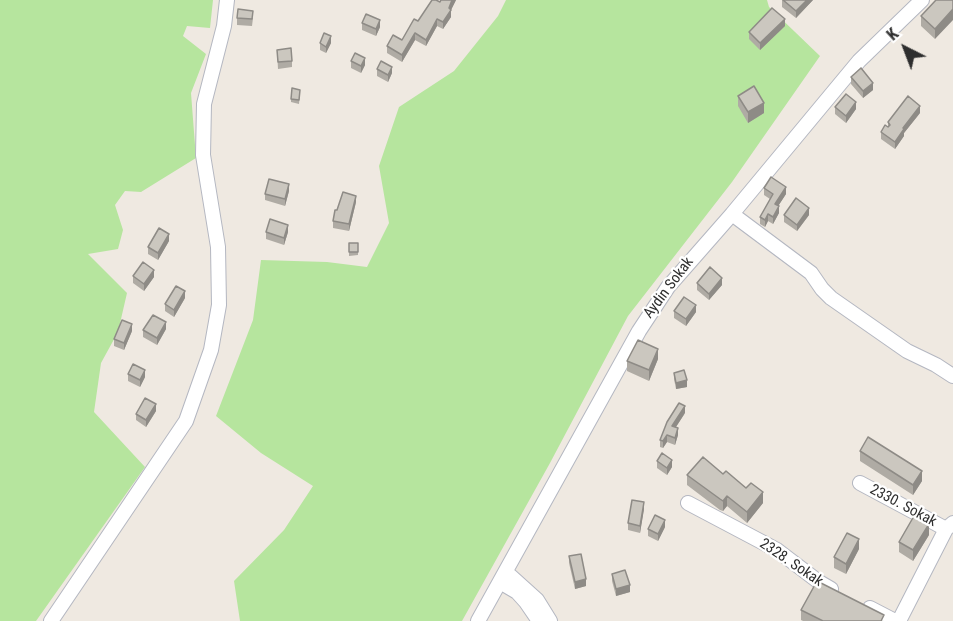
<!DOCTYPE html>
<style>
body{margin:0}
#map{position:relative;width:953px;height:621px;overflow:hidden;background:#efe9e1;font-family:"Roboto Condensed",sans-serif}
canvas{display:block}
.north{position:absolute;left:875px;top:18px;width:60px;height:60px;-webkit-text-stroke:4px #fff;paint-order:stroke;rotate:318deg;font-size:16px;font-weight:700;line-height:24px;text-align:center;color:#2e2e2e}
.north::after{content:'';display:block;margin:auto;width:21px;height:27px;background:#2e2e2e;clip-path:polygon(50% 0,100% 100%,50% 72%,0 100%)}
</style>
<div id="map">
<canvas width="953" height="621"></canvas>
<div class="north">K</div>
</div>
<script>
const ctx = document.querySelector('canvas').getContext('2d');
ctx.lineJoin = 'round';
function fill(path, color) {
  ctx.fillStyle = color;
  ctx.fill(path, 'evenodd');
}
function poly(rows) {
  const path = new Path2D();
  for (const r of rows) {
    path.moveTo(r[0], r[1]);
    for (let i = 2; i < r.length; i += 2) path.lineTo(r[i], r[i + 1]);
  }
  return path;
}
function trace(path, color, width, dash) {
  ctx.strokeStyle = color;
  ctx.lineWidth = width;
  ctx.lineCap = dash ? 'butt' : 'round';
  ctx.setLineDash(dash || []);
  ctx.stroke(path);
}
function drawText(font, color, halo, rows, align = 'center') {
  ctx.font = font + ' "Roboto Condensed",sans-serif';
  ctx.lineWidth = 4.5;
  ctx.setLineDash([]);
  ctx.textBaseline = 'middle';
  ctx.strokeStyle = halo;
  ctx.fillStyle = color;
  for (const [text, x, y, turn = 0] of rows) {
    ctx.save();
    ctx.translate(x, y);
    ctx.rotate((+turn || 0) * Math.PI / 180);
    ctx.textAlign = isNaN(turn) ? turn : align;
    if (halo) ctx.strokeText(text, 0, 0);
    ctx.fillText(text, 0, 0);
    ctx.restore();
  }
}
const green = poly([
 [0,0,213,0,210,28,187,26,183,36,206,54,191,93,196,158,141,192,125,191,115,205,123,230,118,249,88,254,127,293,118,332,101,363,94,412,145,467,36,621,0,621],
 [506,0,767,0,769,7,820,56,732,182,628,316,550,463,462,621,240,621,234,581,284,530,313,486,261,453,216,416,253,320,261,260,327,262,367,267,389,223,379,166,399,107,454,71,498,16]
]);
const minor = poly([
 [732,214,811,273,822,289,831,298,907,351,936,365,953,376],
 [860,483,946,529],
 [688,503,777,550,819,582,831,589],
 [506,572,537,600,550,621],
 [500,582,517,592,526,602,539,621],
 [870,608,895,621],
 [51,621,186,421,211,350,219,305,218,247,203,155,204,104,224,26,227,0],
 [478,621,639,331,668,287,732,214,859,61,922,0],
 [899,621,946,529,953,523]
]);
const wall = poly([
 [441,0,456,0,451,10,451,17,443,29,437,26,426,46,415,40,402,62,387,53,387,46,402,40,418,21,440,2],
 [782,0,813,0,796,18,782,7],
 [936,0,935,39,921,26,921,16],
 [237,18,253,18,252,26,237,25],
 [362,23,380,27,376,36,362,30],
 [785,26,760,50,749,39,749,32],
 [320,43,331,43,326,53,320,50],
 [277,50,292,61,292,67,278,69],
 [351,61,365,65,361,73,351,68],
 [377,69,392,73,388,82,377,76],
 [851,77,873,90,863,98,851,84],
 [300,93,299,104,291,102,291,99],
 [738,96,764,113,748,123,738,106],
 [835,107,856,109,846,123,835,114],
 [920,113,904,133,904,136,895,149,881,139,881,132,888,127,888,122],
 [764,188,786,194,778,206,779,213,773,224,768,221,765,227,760,224,760,217,770,199,764,195],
 [289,191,285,206,265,200,265,194],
 [356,202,349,231,333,228,333,221,337,210],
 [784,215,809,215,797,231,784,222],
 [266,232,288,232,284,245,266,239],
 [169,241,158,260,148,254,148,247],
 [349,243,358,252,358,255,349,256],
 [133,276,154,277,144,291,133,283],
 [697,283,722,285,709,300,697,290],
 [185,298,174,317,165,311,165,304],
 [674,311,696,312,686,326,674,318],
 [166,329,157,345,143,337,143,330],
 [132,331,124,350,114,346,114,339],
 [658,359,649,381,627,371,627,361],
 [674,373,687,387,676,389,674,379],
 [128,374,145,377,140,387,128,381],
 [156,411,146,427,136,420,136,414],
 [685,413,676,427,678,435,675,445,667,442,663,448,660,447,660,440],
 [860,451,922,481,913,495,860,461],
 [657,461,672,467,667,475,657,468],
 [723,474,763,503,747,523,727,506,723,511,720,510,687,485,687,475],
 [644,509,640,533,628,530,628,523],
 [665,527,658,541,648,536,648,529],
 [929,535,913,561,899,552,899,542],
 [859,549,846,574,834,568,834,557],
 [569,556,586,586,575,589,569,563],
 [612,574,630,592,616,596,612,581],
 [801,610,884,621,803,621,801,620]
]);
const shadedWall = poly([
 [452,0,456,0,450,12,451,10,451,17,443,29,443,22],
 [807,0,813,0,796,18,796,11],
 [953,9,953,20,935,39,935,29],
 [437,19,437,26,426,46,426,40],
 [785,19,785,26,760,50,760,43],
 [380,20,380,27,376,36,376,29],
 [415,33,415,40,402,62,402,55],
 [331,36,331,43,326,53,326,47],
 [365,58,365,65,361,73,361,66],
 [392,67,392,73,388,82,388,75],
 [873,83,873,90,863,98,863,91],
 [856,102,856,109,846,123,846,116],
 [764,103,764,113,748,123,748,112],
 [920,106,920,113,904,133,904,136,895,149,895,142,903,128],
 [289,184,289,191,285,206,285,199],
 [786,187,786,194,775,211,775,204],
 [356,196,356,202,349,231,349,224],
 [779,206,779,213,773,224,773,217],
 [809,208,809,215,797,231,797,225],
 [768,214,768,221,765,227,765,220],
 [288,225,288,232,284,245,284,238],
 [169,234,169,241,158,260,158,253],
 [154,270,154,277,144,291,144,284],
 [722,278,722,285,709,300,709,294],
 [185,291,185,298,174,317,174,310],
 [696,305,696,312,686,326,686,319],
 [166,322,166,329,157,345,157,338],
 [132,324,132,331,124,350,124,343],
 [658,349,658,359,649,381,649,370],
 [145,370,145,377,140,387,140,380],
 [687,380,687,387,676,389,676,383],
 [156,404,156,411,146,427,146,420],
 [685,406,685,413,672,433,672,426],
 [678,428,678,435,675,445,675,438],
 [667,435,667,442,663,448,663,441],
 [672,460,672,467,667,475,667,468],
 [922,471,922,481,913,495,913,485],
 [763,492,763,503,747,523,747,512],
 [727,496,727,506,723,511,723,501],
 [644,502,644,509,640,533,640,526],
 [665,520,665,527,658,541,658,534],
 [929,524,929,535,913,561,913,550],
 [859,539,859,549,846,574,846,564],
 [586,579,586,586,575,589,575,582],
 [630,585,630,592,616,596,616,589]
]);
const building = poly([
 [432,0,436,0,440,2,441,0,452,0,449,8,451,10,443,22,437,19,426,40,415,33,402,55,387,46,393,35,402,40,414,19,418,21,432,0],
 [783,0,807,0,796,11,783,0],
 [936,0,953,0,953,9,935,29,921,16,936,0],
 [772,8,785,19,760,43,749,32,772,8],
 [238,9,253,11,252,19,237,18,238,9],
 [366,14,380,20,376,29,362,23,366,14],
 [324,33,331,36,326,47,320,43,324,33],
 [291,48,292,61,278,62,277,50,291,48],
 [355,53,365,58,361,66,351,61,355,53],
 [381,61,392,67,388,75,377,69,381,61],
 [861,68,873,83,863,91,851,77,861,68],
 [754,86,764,103,748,112,738,96,754,86],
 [292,88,300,90,299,100,291,99,292,88],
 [846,94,856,102,846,116,835,107,846,94],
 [908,96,920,106,903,128,904,129,895,142,881,132,885,125,888,127,890,125,888,122,908,96],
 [771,177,786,187,775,204,779,206,773,217,768,214,765,220,760,217,773,194,764,188,771,177],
 [269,179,289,184,285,199,265,194,269,179],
 [343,192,356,196,349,224,333,221,335,210,337,210,343,192],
 [796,198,809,208,797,225,784,215,796,198],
 [270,219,288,225,284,238,266,232,270,219],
 [159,228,169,234,158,253,148,247,159,228],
 [349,243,358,243,358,252,349,252,349,243],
 [143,262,154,270,144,284,133,276,143,262],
 [710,267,722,278,709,294,697,283,710,267],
 [176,286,185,291,174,310,165,304,176,286],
 [684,297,696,305,686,319,674,311,684,297],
 [153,315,166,322,157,338,143,330,153,315],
 [122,320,132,324,124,343,114,339,122,320],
 [638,340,658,349,649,370,627,361,638,340],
 [133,364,145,370,140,380,128,374,133,364],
 [684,370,687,380,676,383,674,373,684,370],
 [145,398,156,404,146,420,136,414,145,398],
 [679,403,685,406,672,426,678,428,675,438,667,435,663,441,660,440,667,422,679,403],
 [868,437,922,471,913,485,860,451,868,437],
 [662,453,672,460,667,468,657,461,662,453],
 [703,457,723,474,726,471,746,488,751,483,763,492,747,512,727,496,723,501,720,499,687,475,703,457],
 [632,500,644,502,640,526,628,523,632,500],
 [655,515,665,520,658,534,648,529,655,515],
 [914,516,929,524,913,550,899,542,914,516],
 [847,533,859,539,846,564,834,557,847,533],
 [581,554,586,579,575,582,569,556,581,554],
 [625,570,630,585,616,589,612,574,625,570],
 [817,581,884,615,881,621,823,621,801,610,817,581]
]);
const streetNames = [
 ["Aydin Sokak",669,288,-53],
 ["2330. Sokak",903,506,28],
 ["2328. Sokak",791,563,34]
];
fill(green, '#b6e59e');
trace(minor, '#b4b7c1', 16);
trace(minor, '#fff', 14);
fill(wall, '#afaba4');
fill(shadedWall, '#8e8b86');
fill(building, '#cbc7bf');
trace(building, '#8e8b86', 1.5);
drawText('15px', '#2e2e2e', '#fff', streetNames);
</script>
